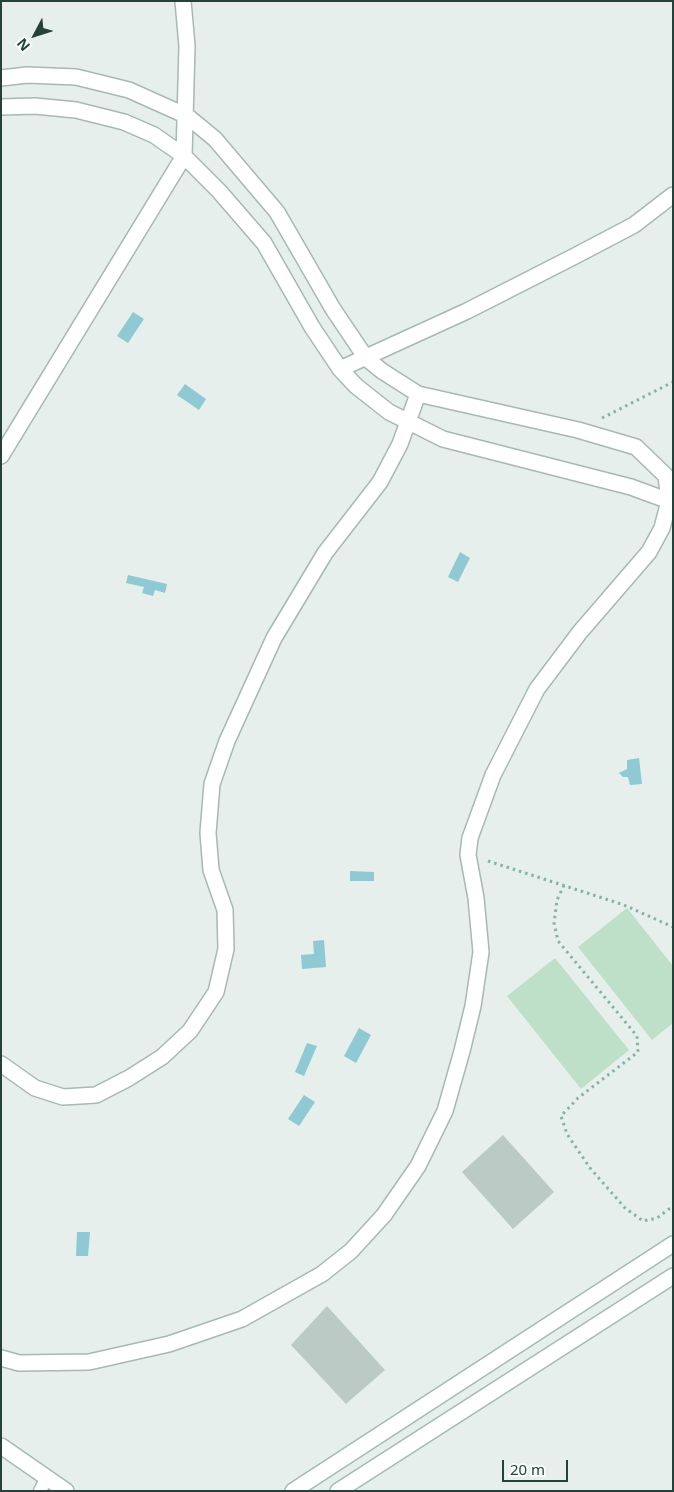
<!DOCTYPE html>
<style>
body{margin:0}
#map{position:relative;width:674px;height:1492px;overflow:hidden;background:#e6efeb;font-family:"Noto Sans",sans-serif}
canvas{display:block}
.frame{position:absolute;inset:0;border:2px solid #24423a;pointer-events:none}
.north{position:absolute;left:10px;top:10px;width:50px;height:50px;-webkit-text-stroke:4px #f7fbf9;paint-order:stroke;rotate:230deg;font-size:14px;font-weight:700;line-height:20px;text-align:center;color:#24423a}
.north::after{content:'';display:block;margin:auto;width:18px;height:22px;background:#24423a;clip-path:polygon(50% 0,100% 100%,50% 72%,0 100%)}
.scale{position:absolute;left:502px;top:1460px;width:66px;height:22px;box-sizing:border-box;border:2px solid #24423a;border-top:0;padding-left:6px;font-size:15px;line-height:18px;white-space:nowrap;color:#24423a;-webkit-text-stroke:4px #f7fbf9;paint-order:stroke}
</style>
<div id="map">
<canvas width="674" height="1492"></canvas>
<div class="frame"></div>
<div class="north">N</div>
<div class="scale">20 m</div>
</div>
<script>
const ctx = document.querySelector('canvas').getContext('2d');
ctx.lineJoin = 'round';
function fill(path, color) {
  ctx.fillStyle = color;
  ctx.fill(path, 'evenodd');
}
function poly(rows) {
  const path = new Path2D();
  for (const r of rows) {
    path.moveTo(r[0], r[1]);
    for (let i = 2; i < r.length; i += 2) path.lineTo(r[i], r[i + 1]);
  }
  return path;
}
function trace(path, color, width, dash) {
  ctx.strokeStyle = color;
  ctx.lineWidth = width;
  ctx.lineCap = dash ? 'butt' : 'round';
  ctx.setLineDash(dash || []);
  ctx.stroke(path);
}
const green = poly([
 [627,908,673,966,673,1023,652,1040,578,947],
 [555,958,629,1050,581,1089,507,996]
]);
const water = poly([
 [133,312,144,319,128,343,117,336],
 [185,384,206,399,199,410,177,395],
 [460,552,470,558,458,582,448,577],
 [128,575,167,584,165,593,155,590,153,596,142,593,144,587,126,583],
 [639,758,642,784,630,785,628,777,623,777,619,773,627,769,627,760],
 [350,871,374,872,374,881,350,881],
 [324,940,326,967,302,969,301,955,314,954,313,941],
 [359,1028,371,1035,356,1063,344,1056],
 [307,1043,317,1046,304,1076,295,1072],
 [304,1095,315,1102,299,1126,288,1119],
 [77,1232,90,1232,88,1256,76,1256]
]);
const building = poly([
 [503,1135,554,1192,513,1229,462,1172],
 [327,1306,385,1370,346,1404,291,1345]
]);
const path = poly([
 [602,418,673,382],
 [488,861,624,905,673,927],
 [564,885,557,900,554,923,558,941,637,1036,638,1052,578,1098,561,1116,567,1134,590,1168,625,1208,643,1221,657,1218,673,1206]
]);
const service = poly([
 [40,1491,47,1477]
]);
const minor = poly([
 [1,78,27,75,76,77,129,90,187,116,215,139,277,212,333,309,366,358,382,371,418,394,578,430,636,447,666,476,669,501,662,528,649,552,580,632,537,689,493,775,470,838,468,855,476,898,481,952,473,1006,462,1051,445,1111,418,1166,384,1215,351,1251,322,1274,242,1319,169,1344,89,1362,19,1363,1,1358],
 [1,107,35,106,76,110,124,122,154,135,184,156,219,191,264,243,312,327,340,369,356,386,389,412,443,439,631,487,669,501],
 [340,369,467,311,575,256,634,225,673,195],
 [1,456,184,156,187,46,183,1],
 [1,1064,35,1088,63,1097,96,1095,129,1078,162,1057,190,1031,216,992,226,949,225,910,211,870,208,833,212,784,227,741,274,638,325,553,380,482,400,444,418,394]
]);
const secondary = poly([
 [1,1446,66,1491],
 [293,1491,673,1244],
 [338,1491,673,1276]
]);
fill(green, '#bfe0c8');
fill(water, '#8ec9d4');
fill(building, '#bbcac4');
trace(service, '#a8b8b2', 15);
trace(minor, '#a8b8b2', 18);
trace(secondary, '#a4bbb3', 18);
trace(path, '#86b3a5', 3, [2.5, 4]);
trace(service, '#fff', 12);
trace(minor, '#fff', 15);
trace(secondary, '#fff', 15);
</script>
